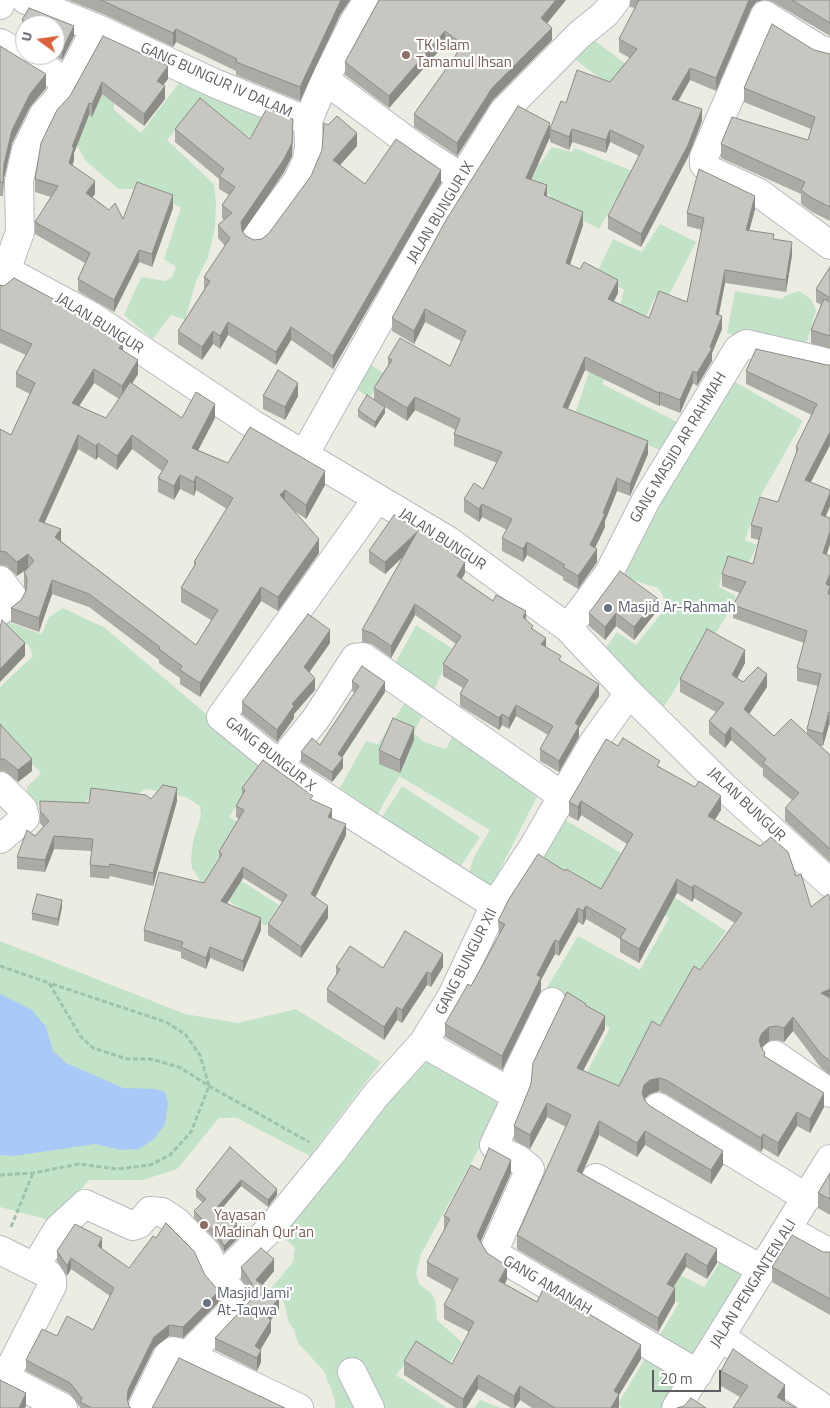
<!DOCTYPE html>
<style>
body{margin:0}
#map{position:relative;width:830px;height:1408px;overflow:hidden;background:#edece3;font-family:"Titillium Web",sans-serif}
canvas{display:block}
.north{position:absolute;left:15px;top:15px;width:50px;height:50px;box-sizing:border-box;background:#fff;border:1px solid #bebfc1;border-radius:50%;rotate:284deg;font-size:14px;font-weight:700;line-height:20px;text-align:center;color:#5c5e63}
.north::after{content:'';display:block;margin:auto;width:18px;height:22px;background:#db613c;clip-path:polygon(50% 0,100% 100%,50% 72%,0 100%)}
.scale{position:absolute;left:652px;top:1370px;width:69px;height:22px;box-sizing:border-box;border:2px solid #5c5e63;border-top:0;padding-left:6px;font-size:15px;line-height:18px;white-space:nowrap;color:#5c5e63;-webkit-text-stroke:4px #fff;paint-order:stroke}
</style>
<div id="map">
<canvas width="830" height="1408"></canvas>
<div class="north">U</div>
<div class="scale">20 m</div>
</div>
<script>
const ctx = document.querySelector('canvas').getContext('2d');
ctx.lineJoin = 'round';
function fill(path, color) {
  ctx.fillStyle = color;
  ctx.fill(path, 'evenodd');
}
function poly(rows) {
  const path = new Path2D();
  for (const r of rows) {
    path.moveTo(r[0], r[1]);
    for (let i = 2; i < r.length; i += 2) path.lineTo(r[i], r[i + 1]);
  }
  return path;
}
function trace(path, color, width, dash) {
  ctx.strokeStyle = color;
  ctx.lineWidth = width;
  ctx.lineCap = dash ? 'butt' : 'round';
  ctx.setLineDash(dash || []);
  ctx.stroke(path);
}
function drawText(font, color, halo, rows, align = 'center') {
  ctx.font = font + ' "Titillium Web",sans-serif';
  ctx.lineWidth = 4.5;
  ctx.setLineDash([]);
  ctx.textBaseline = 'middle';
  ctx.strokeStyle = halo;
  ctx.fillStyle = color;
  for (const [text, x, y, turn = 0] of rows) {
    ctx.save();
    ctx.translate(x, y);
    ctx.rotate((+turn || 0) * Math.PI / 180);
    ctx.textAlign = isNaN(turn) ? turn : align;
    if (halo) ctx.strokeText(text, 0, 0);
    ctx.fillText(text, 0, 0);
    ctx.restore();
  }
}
const green = poly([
 [588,36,626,64,611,86,573,58],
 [185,75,265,113,252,138,198,103,167,140,214,184,216,202,215,228,208,257,196,281,185,320,171,315,153,339,124,315,141,277,165,281,172,277,176,267,164,259,181,207,135,189,118,189,86,161,77,145,82,129,103,90,114,96,114,110,141,133],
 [552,147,572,152,575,148,632,171,599,229,554,205,550,195,512,183,526,160,540,164],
 [660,224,696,242,667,299,655,297,645,320,635,318,602,384,679,423,666,450,657,449,576,411,591,366,619,308,624,290,596,275,613,239,642,252],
 [735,291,782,299,787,295,799,291,811,299,816,310,803,356,727,333],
 [371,365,385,374,370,398,356,389],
 [730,379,803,421,758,500,745,540,757,545,748,565,724,566,719,587,736,596,728,613,713,638,707,636,661,712,601,655,617,632,636,645,668,605,658,588,612,573],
 [63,608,105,628,204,712,266,760,229,817,264,838,226,844,215,864,279,905,266,926,201,882,192,868,191,858,193,841,201,816,200,806,186,797,146,789,137,794,91,794,82,807,50,807,34,804,27,792,27,787,41,773,0,731,0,687,33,656,29,645,0,637,0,619,42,634,49,617],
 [416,625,453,649,414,733,424,742,446,749,463,716,548,775,490,889,468,875,474,857,490,830,399,776,376,817,337,793,366,741,378,744,411,693,389,675],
 [402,786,480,837,457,872,379,822],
 [555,814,626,856,600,900,529,859],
 [665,891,726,931,617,1094,584,1078,610,1028,545,991,578,936,640,970,669,918,655,909],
 [0,941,185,1014,238,1023,296,1009,381,1062,310,1156,237,1118,219,1118,177,1169,143,1180,89,1180,53,1221,0,1207],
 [423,1053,504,1103,421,1254,416,1274,419,1284,430,1292,435,1299,437,1320,462,1342,449,1365,418,1348,396,1375,447,1408,335,1408,335,1400,324,1371,298,1343,294,1330,288,1321,284,1302,268,1292,293,1262,295,1248,280,1233],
 [726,1253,751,1266,690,1367,654,1345,679,1303,636,1275,644,1257,704,1287],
 [650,1350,688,1371,665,1408,622,1408,618,1404],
 [480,1400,501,1408,474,1408]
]);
const water = poly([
 [0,994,32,1010,46,1027,53,1051,66,1063,123,1088,155,1089,165,1092,168,1103,165,1124,154,1139,139,1149,121,1150,95,1144,14,1156,0,1155]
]);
const path = poly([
 [0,966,49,983,81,1037,93,1048,127,1059,150,1059,179,1067,209,1086,309,1142],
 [0,1175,33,1173,79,1164,117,1169,150,1165,170,1155,191,1132,209,1086,200,1055,185,1034,166,1022,49,983],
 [11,1227,33,1173]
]);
const minor = poly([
 [26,0,96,28,214,83,308,121,325,80,354,22,368,0],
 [0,5,2,0],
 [0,43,68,82,57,100,44,114,26,150,19,181,20,232,1,285],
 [830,53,819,49,765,15,704,157,704,164,709,170,759,193,830,245],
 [325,80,422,152,461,177],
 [68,82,96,28],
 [256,237,298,180,307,160,309,146,308,121],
 [0,267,91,316,254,425,449,541,568,628,629,693,724,787,830,883],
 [304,455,433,225,503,112,579,35,605,14,616,0],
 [377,499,221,717,291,774,354,816,495,905],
 [0,580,12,596,11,602,0,611],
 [568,628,609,573,646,500,738,349,746,344,830,363],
 [279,764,315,720,355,658,363,657,561,795],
 [0,786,23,809,25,818,0,839],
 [423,1043,508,1091,513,1098,512,1107,494,1145,498,1150,518,1159,530,1169,496,1246,494,1252,498,1256,698,1374],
 [775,1055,830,1093],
 [513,1098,518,1090,517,1074,552,1002],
 [658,1107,807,1198],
 [596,1178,763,1270],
 [788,1230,830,1253],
 [0,1250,48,1274,52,1280,52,1286,5,1378],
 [35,1267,58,1229,85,1204,133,1226,139,1224,150,1211,162,1212,177,1222,207,1253,219,1279,234,1294,237,1302,235,1308,188,1355],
 [219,1279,269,1230,331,1154,376,1095,423,1043,451,998,495,905,532,849,594,742,629,693],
 [721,1337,823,1408],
 [352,1372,370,1408],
 [0,1375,63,1408],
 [142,1408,168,1355,173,1351,188,1355,299,1408],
 [676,1408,830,1159]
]);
const wall = poly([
 [68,0,350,0,340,15,300,101,236,75,236,71,176,42,173,47,103,14],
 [379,0,566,0,547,23,552,40,492,101,457,156,414,127,414,114,457,53,445,44,389,108,345,75,345,62],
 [630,0,763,0,756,2,751,9,716,91,690,80,678,101,702,121,688,157,641,247,608,229,608,216,639,156,610,142,606,153,572,142,569,150,550,142,550,137,531,180,547,196,583,225,570,265,618,293,614,301,649,318,687,302,702,230,687,226,687,213,755,209,749,231,774,239,792,255,786,292,725,283,719,315,722,329,712,353,712,361,697,386,693,383,680,413,660,405,659,406,585,370,567,409,648,454,630,496,617,491,605,521,605,527,595,548,597,562,578,589,563,580,563,577,527,555,523,562,502,551,502,538,507,530,482,517,479,522,464,512,464,499,483,489,497,463,454,446,454,434,456,430,415,410,407,421,385,407,385,413,375,428,358,417,358,410,374,400,374,388,388,365,388,358,450,366,461,341,425,322,414,344,392,331,392,318,550,129,566,103,610,82,630,58,619,52,619,39,635,8,630,7],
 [766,0,830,0,830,36,773,2],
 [29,8,74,26,74,36,62,60,52,55,55,55,55,25,25,25,25,32,22,30,22,20],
 [103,36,168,79,163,85,165,99,144,126,102,94,92,117,89,115,74,153,74,160,72,166,95,194,92,197,109,210,123,219,173,208,152,267,139,262,114,312,78,291,78,279,85,263,35,234,35,222,51,197,35,192,35,179,70,96],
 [0,46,46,88,30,107,12,143,4,178,3,196,0,196],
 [814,50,830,54,830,221,812,212,801,204,801,194,721,158,721,144,808,140,811,129,744,102,744,88],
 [175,129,250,139,293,132,292,156,284,172,243,232,246,236,254,240,262,239,269,233,357,146,340,165,365,184,441,183,333,369,291,340,276,365,228,335,220,349,213,344,202,360,178,344,178,331,204,290,204,277,225,246,218,238,218,225,224,220,222,218,222,205,229,195,219,189,219,179,175,142],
 [830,267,830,349,811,343,811,330,821,305,816,302,816,289],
 [0,285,123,351,138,374,132,383,182,418,215,418,198,450,228,463,325,485,306,519,293,510,319,553,278,611,261,601,200,697,180,684,180,678,159,663,159,660,89,607,52,594,39,632,11,622,11,608,21,600,26,591,24,586,24,572,25,570,17,576,6,566,0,565,0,429,11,435,30,394,16,387,16,373,26,355,0,343],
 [94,383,119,399,106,418,79,406],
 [78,449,96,460,98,457,117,470,132,449,162,471,158,478,158,492,174,500,180,489,194,496,196,490,227,509,194,562,194,566,181,588,181,602,211,620,196,645,61,541,44,523],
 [830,365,830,445,811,482,830,490,830,506,825,516,826,554,830,556,830,725,829,725,823,746,820,746,830,755,830,862,785,821,785,808,792,800,763,776,763,769,731,740,725,748,709,734,709,721,716,712,680,692,680,679,745,663,737,678,743,682,767,687,749,714,774,736,807,734,807,729,818,686,797,681,797,668,804,643,733,618,733,605,740,593,722,586,722,574,753,564,759,540,751,538,751,525,778,502,796,455,796,447,812,415,746,384,746,371],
 [263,396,298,396,285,420,263,409],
 [369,551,455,556,465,573,462,579,493,601,526,619,546,647,599,696,579,728,579,737,559,772,540,761,540,749,548,735,516,716,509,729,502,725,499,730,460,706,460,694,463,688,443,676,443,664,456,644,415,615,391,658,372,644,362,642,362,630,404,556,385,574,369,563],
 [657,611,634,640,616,626,605,640,589,626,589,613],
 [330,643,309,672,315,690,294,714,294,718,277,742,242,714,242,702],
 [352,681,385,692,342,757,343,768,332,782,301,762,301,752,320,745,355,693,352,691],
 [0,724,32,771,18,782,4,771,0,772],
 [414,740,400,773,379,764,379,750],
 [618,746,660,767,721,810,715,820,796,876,811,907,830,897,830,1075,821,1068,793,1031,784,1042,777,1040,769,1041,762,1047,761,1048,765,1057,824,1107,810,1133,797,1126,778,1157,763,1148,761,1152,666,1094,659,1091,650,1094,644,1099,645,1101,650,1106,723,1165,711,1184,645,1145,637,1157,599,1135,582,1174,717,1263,707,1279,686,1267,673,1287,675,1302,658,1332,517,1249,517,1235,566,1127,547,1117,530,1149,514,1140,514,1126,586,1006,605,1029,583,1071,619,1086,660,1026,735,923,694,898,692,902,677,893,639,963,620,952,620,939,586,919,583,925,578,922,559,956,555,954,541,980,541,991,502,1070,445,1037,445,1024,471,986,499,935,498,921,565,871,601,889,627,844,581,815,578,821,569,816,569,802],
 [242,788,313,800,332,818,346,835,315,897,328,918,301,958,268,935,268,924,282,902,243,878,226,904,261,930,243,972,210,958,206,969,181,958,181,952,144,941,144,930,204,883,219,859,219,852,239,819,236,817,236,806,242,795],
 [151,799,177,801,153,886,110,876,109,879,90,877,90,865,92,851,54,849,45,872,17,869,17,857,43,827,40,823,40,801,89,803],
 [62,907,58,926,32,920,32,913],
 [336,967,383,968,443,967,431,987,427,985,402,1023,397,1020,384,1040,327,1002,327,989,336,975],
 [230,1147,277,1195,268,1207,241,1186,222,1209,237,1230,238,1238,224,1252,218,1242,194,1218,194,1211,203,1203,196,1197,196,1190],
 [480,1170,511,1173,480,1242,487,1253,507,1279,505,1284,641,1359,619,1395,619,1408,532,1408,520,1400,515,1408,511,1408,478,1389,466,1408,456,1408,404,1375,404,1361,452,1364,469,1332,444,1319,444,1305,452,1290,427,1276,427,1262,444,1230,444,1216],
 [830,1173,830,1215,818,1208,818,1193],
 [102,1249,129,1268,205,1275,219,1302,183,1338,169,1336,154,1348,128,1401,129,1406,131,1408,80,1408,80,1407,70,1394,26,1371,26,1360,57,1336,93,1330,110,1296,71,1269,67,1276,57,1261,57,1251],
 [823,1252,830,1252,830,1315,772,1282,772,1267],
 [241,1267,274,1271,263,1285,279,1309,271,1320,271,1332,260,1349,261,1362,257,1371,215,1350,215,1338,250,1301,250,1295,241,1279],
 [721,1371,785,1401,740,1397,721,1386]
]);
const shadedWall = poly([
 [341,0,350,0,340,15,300,101,300,87],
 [556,0,566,0,541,31,541,18],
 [749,0,763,0,756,2,751,9,716,91,716,78],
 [74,26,74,36,62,60,62,50],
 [552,28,552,40,492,101,457,156,457,143,492,88],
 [176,29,176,42,173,47,173,33],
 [445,31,445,44,389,108,389,96],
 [168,66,168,79,157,93,157,81],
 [690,68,690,80,672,112,672,99],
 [46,74,46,88,30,107,12,143,4,178,3,196,4,164,12,130,30,94],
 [102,82,102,94,92,117,92,104],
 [165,86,165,99,144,126,144,114],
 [89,103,89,115,74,153,74,160,69,176,69,163,72,147],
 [702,109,702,121,688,157,641,247,641,234],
 [293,119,292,156,284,172,241,235,241,222],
 [550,123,550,137,526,191,526,178],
 [572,129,572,142,569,150,569,137],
 [610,130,610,142,606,153,606,140],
 [357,133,357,146,333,173,333,160],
 [441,170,441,183,333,369,333,356],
 [95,181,95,194,86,205,86,193],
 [547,185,547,198,544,195],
 [173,195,173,208,152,267,152,254],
 [755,196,755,209,746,243,746,230],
 [583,212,583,225,566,276,566,263],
 [792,242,792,255,786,292,786,280],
 [139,250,139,262,114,312,114,300],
 [725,270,725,283,716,327,716,314],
 [618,280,618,293,608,312,608,299],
 [425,309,425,322,414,344,414,331],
 [722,316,722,329,712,353,712,361,697,386,697,373,710,347],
 [228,322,228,335,220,349,220,336],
 [291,327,291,340,276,365,276,352],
 [213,331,213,344,202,360,202,347],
 [123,343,123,357,119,348],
 [585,357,585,370,563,420,563,407],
 [138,360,138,374,122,400,122,386],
 [94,369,94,383,72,417,72,403],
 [693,371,693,383,680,413,680,400],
 [298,383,298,396,285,420,285,407],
 [660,392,660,405,659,406,659,393],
 [415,397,415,410,407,421,407,408],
 [215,404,215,418,192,462,192,448],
 [385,407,385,413,375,428,375,422],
 [830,432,830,445,805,493,805,480],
 [78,435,78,449,39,535,39,521],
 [132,435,132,449,117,470,117,456],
 [648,441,648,454,630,496,630,484],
 [98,443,98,457,96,460,96,446],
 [325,471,325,485,306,519,306,505],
 [180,475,180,489,174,500,174,486],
 [196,476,196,490,194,496,194,482],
 [617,478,617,491,605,521,605,527,590,558,590,545],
 [285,490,285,504,280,495],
 [830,493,830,506,821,528,821,515],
 [482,504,482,517,479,522,479,509],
 [61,529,61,543,55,537],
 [830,531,830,544,823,566,823,553],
 [417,532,417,543,385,574,385,562],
 [319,539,319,553,278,611,278,597],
 [527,542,527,555,523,562,523,549],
 [597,549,597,562,578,589,578,576],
 [28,554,28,568,17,576,17,562],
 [465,562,465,573,457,587,457,576],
 [830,574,830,598,828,607,826,584],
 [52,580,52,594,39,632,39,618],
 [261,587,261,601,200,697,200,683],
 [657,598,657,611,634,640,634,627],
 [415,604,415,615,391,658,391,646],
 [526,611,526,622,523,617],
 [616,613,616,626,605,640,605,627],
 [330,630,330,643,304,680,304,667],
 [546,638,546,649,541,644],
 [25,643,25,656,0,682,0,669],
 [745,650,745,663,732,688,732,675],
 [767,674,767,687,744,722,744,709],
 [315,678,315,690,294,714,294,718,277,742,277,730,292,704],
 [385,682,385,692,338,764,338,754],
 [599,684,599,696,579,728,579,737,559,772,559,761,575,723],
 [516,705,516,716,509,729,509,718],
 [829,712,829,725,823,746,823,734],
 [502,714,502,725,499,730,499,718],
 [414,727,414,740,400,773,400,760],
 [731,727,731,740,725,748,725,735],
 [343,758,343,768,332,782,332,772],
 [32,759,32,771,18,782,18,770],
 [177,788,177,801,153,886,153,873],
 [721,796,721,810,708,830,708,816],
 [581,801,581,815,578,821,578,807],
 [332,809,332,820,328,817],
 [346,824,346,835,311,906,311,894],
 [54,836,54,849,45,872,45,860],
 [243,867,243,878,221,913,221,901],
 [677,879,677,893,639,963,639,949],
 [694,885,694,898,692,902,692,888],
 [62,900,62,907,58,926,58,919],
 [328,906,328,918,301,958,301,947],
 [586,906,586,919,583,925,583,911],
 [578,908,578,922,559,956,559,942],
 [261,918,261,930,243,972,243,961],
 [555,940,555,954,541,980,541,991,502,1070,502,1056,537,975],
 [210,947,210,958,206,969,206,958],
 [443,954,443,967,431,987,431,974],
 [427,972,427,985,402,1023,402,1010],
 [830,989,830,1003,821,993],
 [397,1007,397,1020,384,1040,384,1027],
 [605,1016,605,1029,577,1082,577,1068],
 [793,1017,793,1031,784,1042,784,1028],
 [769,1027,769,1041,762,1047,759,1054,759,1040,762,1033],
 [659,1078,659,1091,650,1094,644,1099,642,1093,644,1085,650,1080],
 [824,1093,824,1107,810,1133,810,1119],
 [547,1103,547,1117,530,1149,530,1135],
 [797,1112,797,1126,778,1157,778,1143],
 [599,1121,599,1135,577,1185,577,1171],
 [645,1131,645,1145,637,1157,637,1143],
 [763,1134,763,1148,761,1152,761,1138],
 [723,1151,723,1165,711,1184,711,1170],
 [511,1160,511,1173,477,1250,477,1236],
 [241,1180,241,1186,218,1212,218,1206],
 [277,1189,277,1195,268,1207,268,1200],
 [237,1224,237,1230,233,1235,233,1228],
 [238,1232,238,1238,224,1252,224,1246],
 [102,1238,102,1249,98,1246],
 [717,1249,717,1263,707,1279,707,1266],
 [686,1253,686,1267,667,1297,667,1284],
 [71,1258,71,1269,67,1276,67,1266],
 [274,1259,274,1271,256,1292,256,1280],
 [507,1266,507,1279,499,1295,499,1281],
 [675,1288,675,1302,658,1332,658,1318],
 [219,1291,219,1302,183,1338,183,1327],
 [279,1297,279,1309,271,1320,271,1332,255,1359,255,1346,266,1316],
 [169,1325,169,1336,154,1348,128,1401,127,1408,127,1399,128,1390,154,1337],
 [641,1345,641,1359,619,1395,619,1408,611,1408,614,1391],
 [261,1350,261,1362,257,1371,257,1358],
 [478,1375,478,1389,466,1408,463,1408,463,1399],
 [785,1385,785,1401,780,1408,777,1397],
 [520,1386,520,1400,515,1408,514,1408,514,1396],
 [26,1393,26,1406,25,1408,19,1408]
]);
const building = poly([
 [101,0,341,0,300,87,236,62,237,59,176,29,173,33,101,0],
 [379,0,556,0,541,18,552,28,492,88,457,143,414,114,463,45,445,31,389,96,345,62,379,0],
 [639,0,749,0,716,78,690,68,672,99,702,109,688,145,641,234,608,216,644,146,610,130,606,140,572,129,569,137,550,129,561,101,566,103,577,70,610,82,637,49,619,39,639,0],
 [792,0,830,0,830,23,792,0],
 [29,8,74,26,62,50,55,46,55,25,27,25,28,24,22,20,29,8],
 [772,24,814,50,830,54,830,207,812,198,801,190,805,182,721,144,732,117,808,140,815,117,744,88,772,24],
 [103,36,168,66,157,81,165,86,144,114,102,82,92,104,89,103,72,147,74,147,69,163,95,181,86,193,109,210,115,203,123,219,137,182,173,195,152,254,139,250,114,300,78,279,90,253,35,222,58,186,35,179,41,143,57,110,70,96,103,36],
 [0,46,46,74,30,94,12,130,4,164,3,183,0,182,0,46],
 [200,98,250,139,267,108,293,119,292,143,284,159,241,222,242,231,246,236,254,240,262,239,269,233,311,176,322,150,324,123,328,125,337,116,357,133,333,160,365,184,396,139,441,170,333,356,291,327,276,352,228,322,220,336,213,331,202,347,178,331,210,281,204,277,230,238,218,225,232,213,222,205,235,187,219,176,224,169,175,129,200,98],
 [518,106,550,123,526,178,547,185,544,195,583,212,566,263,580,269,584,262,618,280,608,299,649,318,659,291,687,302,704,218,687,213,699,169,755,196,746,230,774,234,773,239,792,242,786,280,725,270,716,314,722,316,710,347,712,348,697,373,693,371,680,400,660,392,659,393,585,357,563,407,648,441,630,484,617,478,603,513,605,514,590,545,597,549,578,576,563,567,565,565,527,542,523,549,502,538,512,519,482,504,479,509,464,499,474,483,483,489,502,452,454,434,460,419,415,397,407,408,374,388,392,360,388,358,400,338,450,366,466,331,425,309,414,331,392,318,446,220,518,106],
 [830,267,830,298,816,289,830,267],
 [14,278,83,315,123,343,119,348,138,360,122,386,94,369,72,403,106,418,130,382,182,418,196,392,215,404,192,448,228,463,250,427,325,471,306,505,285,490,280,495,319,539,278,597,261,587,200,683,180,670,182,666,159,649,160,647,89,594,52,580,39,618,11,608,21,600,26,591,27,579,24,572,34,561,28,554,17,562,6,552,0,551,0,429,11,435,35,383,16,373,32,344,0,329,0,285,4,286,14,278],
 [78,435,96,446,98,443,117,456,132,435,168,461,158,478,174,486,180,475,194,482,196,476,233,498,194,562,196,563,181,588,218,610,196,645,55,537,61,529,39,521,78,435],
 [824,299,830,302,830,336,811,330,824,299],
 [756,349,827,365,830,365,830,432,805,480,830,490,830,493,821,515,830,518,830,531,823,553,830,556,830,574,826,584,830,586,828,594,830,594,830,713,829,712,823,734,807,729,821,674,797,668,807,631,733,605,746,582,722,574,728,556,753,564,762,528,751,525,760,497,778,502,798,448,796,447,817,404,746,371,756,349],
 [278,370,298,383,285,407,263,396,278,370],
 [367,395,385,407,375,422,358,410,367,395],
 [394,515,440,543,455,553,453,555,465,562,457,576,493,601,496,595,526,611,523,617,533,626,531,628,546,638,541,644,561,656,559,660,599,684,575,723,579,726,559,761,540,749,553,726,516,705,509,718,502,714,499,718,460,694,468,680,443,664,461,636,415,604,391,646,372,633,362,630,417,532,385,562,369,551,394,515],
 [620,571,657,598,634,627,616,613,605,627,589,613,620,571],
 [308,614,330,630,304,667,315,678,292,704,294,706,277,730,242,702,308,614],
 [2,620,25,643,0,669,0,627,2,620],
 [707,629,745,650,732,675,743,682,758,667,767,674,744,709,774,736,791,719,830,755,830,849,785,808,799,793,763,763,766,759,731,727,725,735,709,721,724,703,680,679,707,629],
 [362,666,385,682,338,754,343,758,332,772,301,752,312,738,320,745,359,686,352,681,362,666],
 [393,718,414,727,400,760,379,750,393,718],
 [0,724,32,759,18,770,4,759,0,759,0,724],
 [623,738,660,761,657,766,695,787,699,781,721,796,708,816,760,846,771,837,788,852,796,876,801,874,811,907,828,894,830,897,830,989,821,993,830,998,830,1061,821,1054,793,1017,784,1028,777,1026,769,1027,762,1033,759,1040,761,1047,765,1053,764,1056,824,1093,810,1119,797,1112,778,1143,763,1134,761,1138,666,1080,659,1078,650,1080,644,1085,642,1093,645,1101,650,1106,723,1151,711,1170,645,1131,637,1143,599,1121,577,1171,717,1249,707,1266,686,1253,667,1284,675,1288,658,1318,517,1235,571,1115,547,1103,530,1135,514,1126,531,1084,533,1063,567,992,586,1004,585,1005,605,1016,577,1068,619,1086,652,1021,660,1026,694,966,700,970,742,913,694,885,692,888,677,879,639,949,620,938,626,929,586,906,583,911,578,908,559,942,555,940,537,975,541,977,502,1056,445,1024,468,984,471,986,505,924,498,921,509,899,538,854,565,871,566,869,601,889,633,834,581,801,578,807,569,802,606,739,618,746,623,738],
 [263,760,313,796,310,799,332,809,328,817,346,824,311,894,328,906,301,947,268,924,287,895,243,867,221,901,261,918,243,961,210,947,206,958,181,947,183,942,144,930,159,872,204,883,222,854,219,852,244,810,236,806,245,790,242,788,263,760],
 [163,785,177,788,153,873,110,864,109,867,90,865,93,839,54,836,45,860,17,857,27,830,35,836,49,821,40,811,40,801,89,803,91,788,146,795,151,799,163,785],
 [37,894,62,900,58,919,32,913,37,894],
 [405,931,443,954,431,974,427,972,402,1010,397,1007,384,1027,327,989,340,969,336,967,350,946,383,968,405,931],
 [230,1147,277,1189,268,1200,241,1180,218,1206,237,1224,233,1228,238,1232,224,1246,218,1235,194,1211,206,1199,196,1190,230,1147],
 [489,1148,511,1160,477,1236,487,1253,507,1266,499,1281,537,1302,544,1287,641,1345,614,1391,619,1394,611,1408,555,1408,520,1386,514,1396,478,1375,463,1399,404,1361,416,1341,452,1364,474,1322,444,1305,458,1279,427,1262,450,1219,444,1216,471,1165,480,1170,489,1148],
 [830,1173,830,1199,818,1193,830,1173],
 [166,1223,194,1251,205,1275,219,1291,183,1327,169,1325,154,1337,128,1390,127,1399,129,1406,131,1408,92,1408,80,1402,82,1398,70,1383,26,1360,42,1329,57,1336,67,1316,93,1330,114,1288,71,1258,67,1266,57,1251,75,1224,102,1238,98,1246,129,1268,153,1236,156,1238,166,1223],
 [792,1235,823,1252,830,1252,830,1299,772,1267,792,1235],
 [261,1248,274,1259,256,1280,279,1297,266,1316,271,1320,255,1346,261,1350,257,1358,215,1338,250,1301,252,1284,241,1267,261,1248],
 [733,1349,785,1385,777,1397,796,1408,733,1408,748,1386,721,1371,733,1349],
 [179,1358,285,1408,152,1408,179,1358],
 [0,1380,26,1393,19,1408,0,1408,0,1380],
 [691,1398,706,1408,677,1408,684,1406,691,1398]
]);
const markers = [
 [406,55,5,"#8d6e63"],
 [608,608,5,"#6b7280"],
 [204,1225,5,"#8d6e63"],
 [207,1303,5,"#6b7280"]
];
const educationNames = [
 ["TK Islam",416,46],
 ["Tamamul Ihsan",416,63],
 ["Yayasan",214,1216],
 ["Madinah Qur'an",214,1233]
];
const streetNames = [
 ["GANG BUNGUR IV DALAM",216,81,24],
 ["JALAN BUNGUR IX",441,213,-59],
 ["JALAN BUNGUR",99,324,32],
 ["GANG MASJID AR RAHMAH",679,448,-59],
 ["JALAN BUNGUR",442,540,33],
 ["GANG BUNGUR X",270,755,38],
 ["JALAN BUNGUR",746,805,43],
 ["GANG BUNGUR XII",467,962,-63],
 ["JALAN PENGANTEN ALI",754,1284,-58],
 ["GANG AMANAH",547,1286,31]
];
const worshipNames = [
 ["Masjid Ar-Rahmah",618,608],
 ["Masjid Jami'",217,1294],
 ["At-Taqwa",217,1311]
];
fill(green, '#c2e3c7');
fill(water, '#a9c9f8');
trace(minor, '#b9babf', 30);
trace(path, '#9cc3ad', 3, [5, 2.5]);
trace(minor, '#fff', 28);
fill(wall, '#acaaa5');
fill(shadedWall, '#8c8b86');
fill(building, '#c8c6c0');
trace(building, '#8c8b86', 1);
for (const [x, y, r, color] of markers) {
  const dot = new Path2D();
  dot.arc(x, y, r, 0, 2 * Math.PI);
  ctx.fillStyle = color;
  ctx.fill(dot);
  trace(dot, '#fff', 2);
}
drawText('15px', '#785e54', '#fff', educationNames, 'left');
drawText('15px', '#5c5e63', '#fff', streetNames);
drawText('15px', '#5b616d', '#fff', worshipNames, 'left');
</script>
